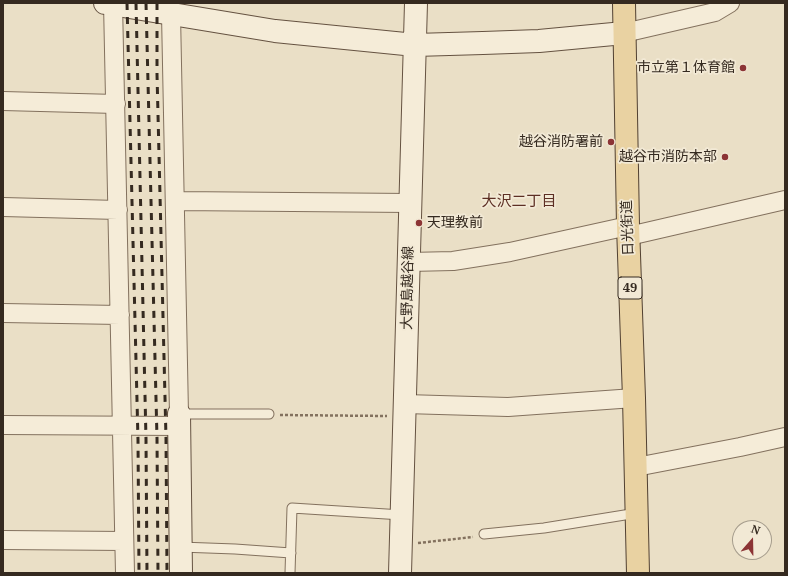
<!DOCTYPE html>
<meta charset="utf-8">
<style>
body{margin:0}
#map{position:relative;width:788px;height:576px;overflow:hidden;background:#eadfc6;font-family:"Noto Serif",serif}
canvas{display:block}
.frame{position:absolute;inset:0;border:4px solid #352a20;pointer-events:none}
.north{position:absolute;left:732px;top:520px;width:40px;height:40px;box-sizing:border-box;background:#f2e9d5;border:1px solid #a69d8d;border-radius:50%;rotate:20deg;font-size:11px;font-weight:700;line-height:16px;text-align:center;color:#352a20}
.north::after{content:'';display:block;margin:auto;width:14px;height:18px;background:#8c3435;clip-path:polygon(50% 0,100% 100%,50% 72%,0 100%)}
</style>
<div id="map">
<canvas width="788" height="576"></canvas>
<div class="frame"></div>
<div class="north">N</div>
</div>
<script>
const ctx = document.querySelector('canvas').getContext('2d');
ctx.lineJoin = 'round';
function poly(rows) {
  const path = new Path2D();
  for (const r of rows) {
    path.moveTo(r[0], r[1]);
    for (let i = 2; i < r.length; i += 2) path.lineTo(r[i], r[i + 1]);
  }
  return path;
}
function trace(path, color, width, dash) {
  ctx.strokeStyle = color;
  ctx.lineWidth = width;
  ctx.lineCap = dash ? 'butt' : 'round';
  ctx.setLineDash(dash || []);
  ctx.stroke(path);
}
function drawText(font, color, halo, rows, align = 'center') {
  ctx.font = font + ' "Noto Serif","Noto Sans JP",serif';
  ctx.lineWidth = 3.5;
  ctx.setLineDash([]);
  ctx.textBaseline = 'middle';
  ctx.strokeStyle = halo;
  ctx.fillStyle = color;
  for (const [text, x, y, turn = 0] of rows) {
    ctx.save();
    ctx.translate(x, y);
    ctx.rotate((+turn || 0) * Math.PI / 180);
    ctx.textAlign = isNaN(turn) ? turn : align;
    if (halo) ctx.strokeText(text, 0, 0);
    ctx.fillText(text, 0, 0);
    ctx.restore();
  }
}
const path = poly([
 [280,415,387,416],
 [418,543,473,537]
]);
const lane = poly([
 [179,414,269,414],
 [484,534,544,528,637,513],
 [180,547,235,549,291,553],
 [290,573,292,508,402,515]
]);
const street = poly([
 [113,3,125,573],
 [171,14,179,414],
 [624,33,715,12,730,3],
 [3,101,116,104],
 [176,201,410,203],
 [3,207,118,210],
 [629,236,785,200],
 [409,262,453,261,510,252,628,226],
 [3,313,120,315],
 [405,404,508,407,634,398],
 [3,425,180,426],
 [636,467,740,447,785,437],
 [3,540,124,541]
]);
const secondary = poly([
 [105,3,275,31,415,45,483,43,539,41,624,33],
 [179,414,181,573],
 [400,573,416,3]
]);
const primary = poly([
 [624,3,628,226,634,398,638,573]
]);
const rail = poly([
 [127,3,138,440,139,573],
 [136,3,146,439,147,573],
 [146,3,157,438,158,573],
 [157,3,157,74,166,438,167,573]
]);
const markers = [
 [743,68,4,"#8c3435"],
 [611,142,4,"#8c3435"],
 [725,157,4,"#8c3435"],
 [419,223,4,"#8c3435"]
];
const shields = [
 [630,288,24]
];
const shieldNames = [
 ["49",630,288]
];
const poiNames = [
 ["市立第１体育館",735,68],
 ["越谷消防署前",603,142],
 ["越谷市消防本部",717,157],
 ["天理教前",427,223,"left"]
];
const streetNames = [
 ["日光街道",628,228,-92],
 ["大野島越谷線",408,288,-89]
];
const neighbourhoodNames = [
 ["大沢二丁目",519,202]
];
trace(lane, '#83715e', 11);
trace(street, '#83715e', 20);
trace(secondary, '#655241', 24);
trace(primary, '#514031', 24);
trace(path, '#83715e', 2.5, [3, 2]);
trace(lane, '#f5ecd8', 9);
trace(street, '#f5ecd8', 18);
trace(secondary, '#f5ecd8', 22);
trace(primary, '#e9d2a2', 22);
trace(rail, '#352a20', 3, [7, 7]);
for (const [x, y, r, color] of markers) {
  const dot = new Path2D();
  dot.arc(x, y, r, 0, 2 * Math.PI);
  ctx.fillStyle = color;
  ctx.fill(dot);
  trace(dot, '#f2e9d5', 1.5);
}
for (const [x, y, w] of shields) {
  const box = new Path2D();
  box.roundRect(x - w / 2, y - 11, w, 22, 3);
  ctx.fillStyle = '#f2e9d5';
  ctx.fill(box);
  trace(box, '#352a20', 1);
}
drawText('bold 13px', '#352a20', null, shieldNames);
drawText('14px', '#352a20', '#f2e9d5', poiNames, 'right');
drawText('14px', '#352a20', '#f2e9d5', streetNames);
drawText('15px', '#5d2f24', '#f2e9d5', neighbourhoodNames);
</script>
